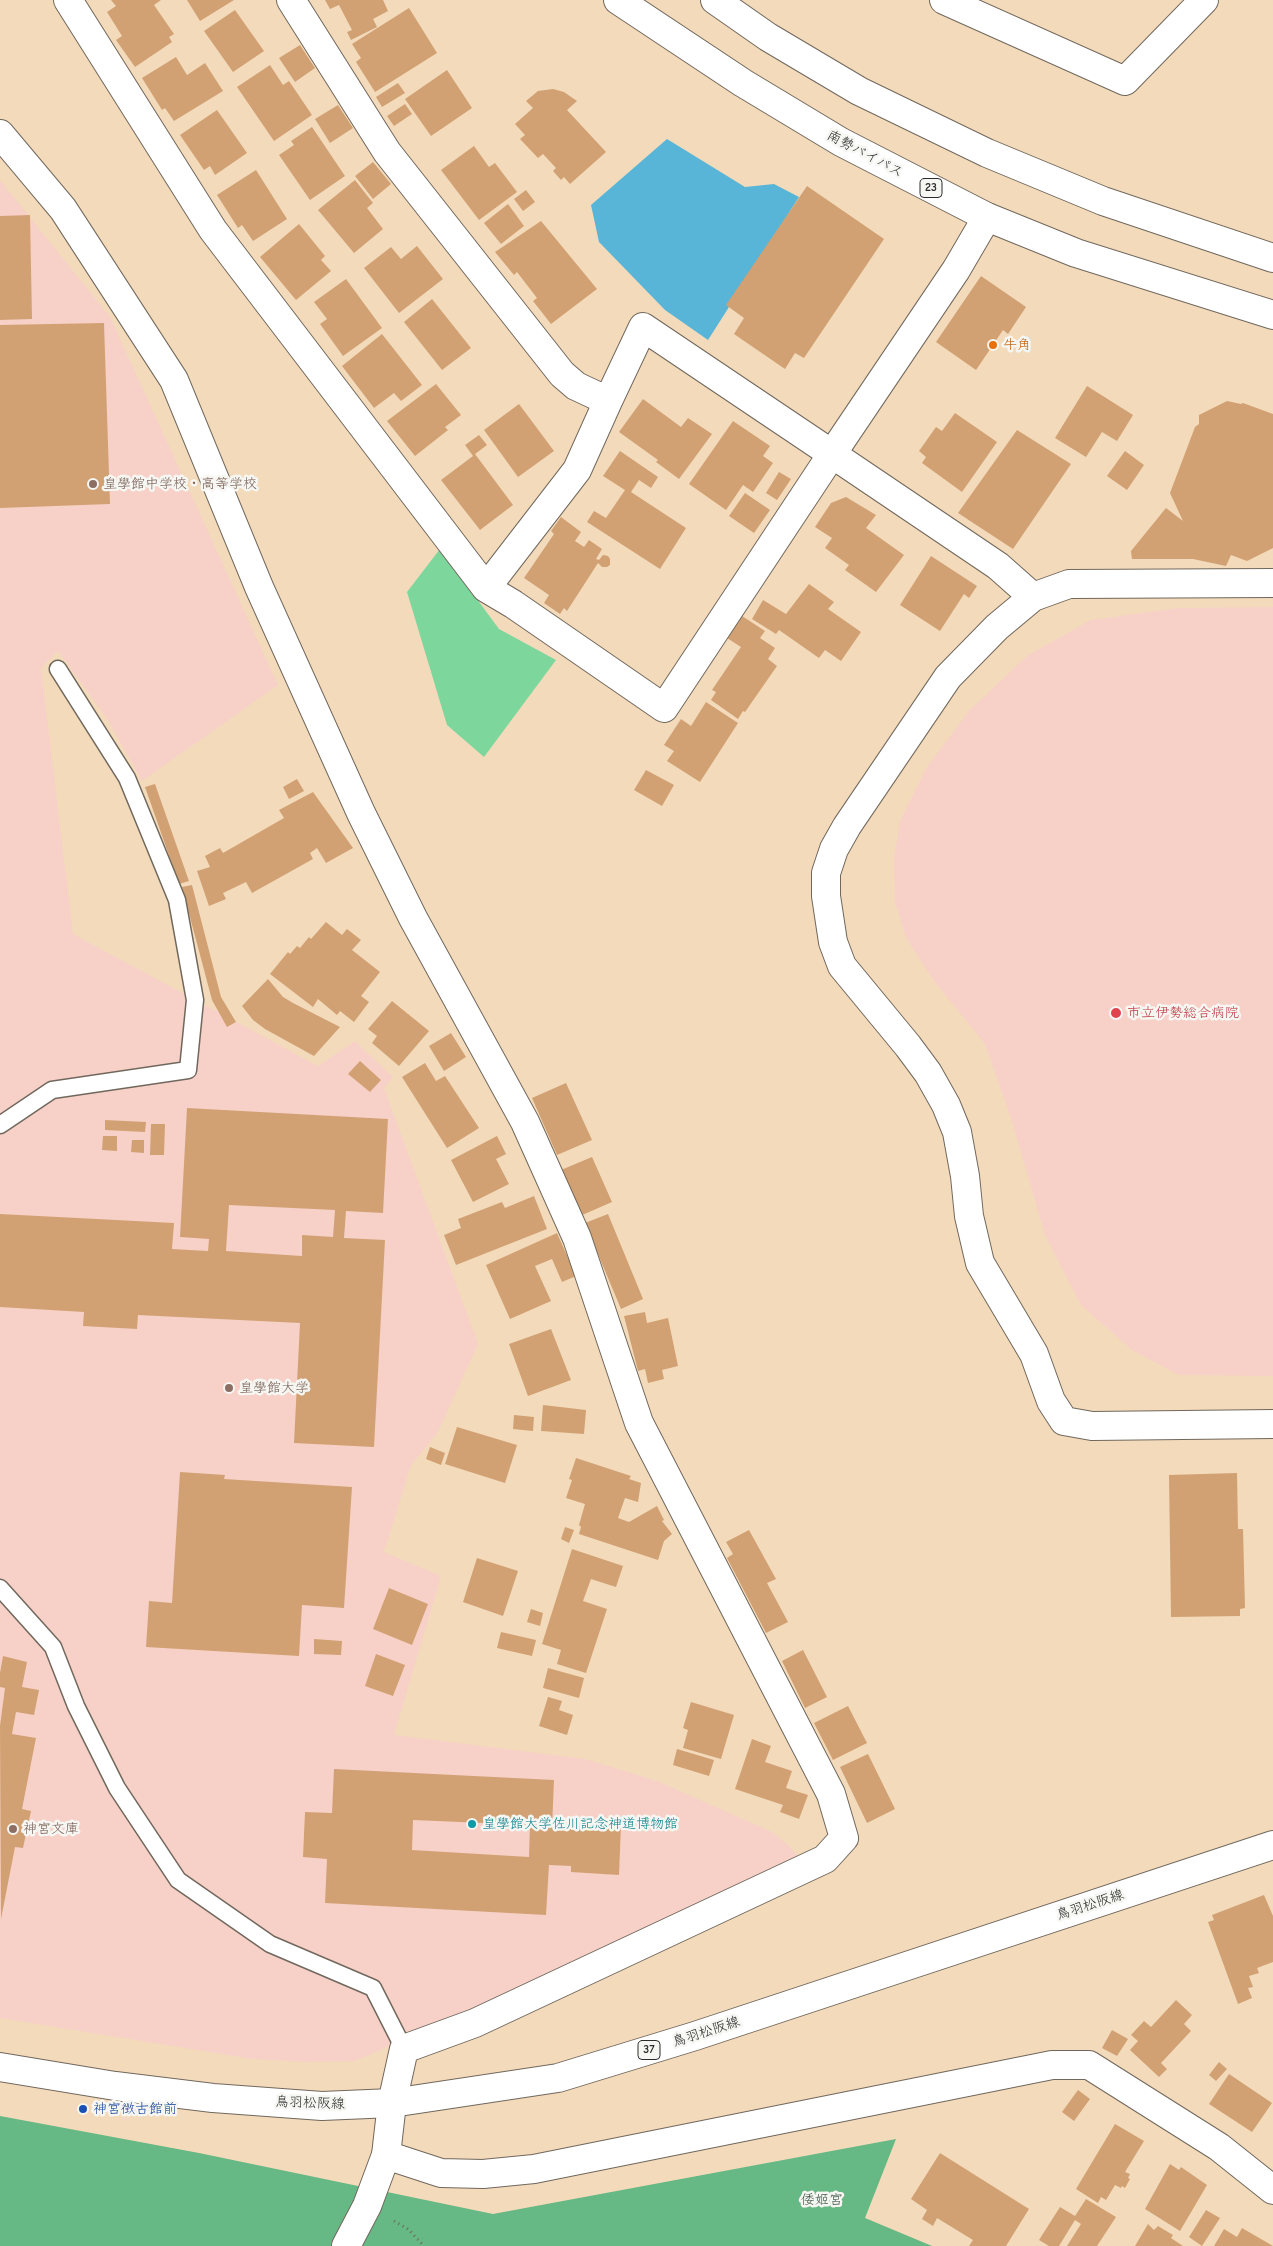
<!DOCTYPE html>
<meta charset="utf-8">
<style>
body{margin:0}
canvas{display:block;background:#f2daba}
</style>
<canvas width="1273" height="2246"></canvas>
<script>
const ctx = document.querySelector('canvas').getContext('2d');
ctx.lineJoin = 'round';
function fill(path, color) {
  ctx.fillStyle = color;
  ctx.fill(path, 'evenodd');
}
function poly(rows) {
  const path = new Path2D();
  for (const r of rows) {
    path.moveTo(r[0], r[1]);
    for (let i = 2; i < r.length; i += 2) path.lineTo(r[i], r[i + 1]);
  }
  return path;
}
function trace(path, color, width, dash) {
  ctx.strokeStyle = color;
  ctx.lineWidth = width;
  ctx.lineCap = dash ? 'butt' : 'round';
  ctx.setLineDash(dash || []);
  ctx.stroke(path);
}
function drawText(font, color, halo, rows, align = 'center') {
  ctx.font = font + ' "Comic Neue","Klee One",sans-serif';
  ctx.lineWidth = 5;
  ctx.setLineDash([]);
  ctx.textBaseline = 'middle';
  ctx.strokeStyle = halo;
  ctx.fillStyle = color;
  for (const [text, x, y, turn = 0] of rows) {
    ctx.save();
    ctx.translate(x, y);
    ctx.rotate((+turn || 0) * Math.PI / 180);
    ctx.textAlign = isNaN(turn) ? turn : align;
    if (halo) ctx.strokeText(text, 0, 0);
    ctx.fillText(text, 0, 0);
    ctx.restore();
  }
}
const built = poly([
 [0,180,110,317,278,685,142,781,108,720,58,651,41,668,73,934,318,1066,355,1041,393,1077,384,1088,478,1344,438,1432,411,1465,384,1552,441,1576,394,1735,585,1759,657,1781,772,1832,789,1846,799,1858,462,2014,355,2061,308,2062,253,2059,0,2018],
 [1273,607,1273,1376,1179,1375,1132,1350,1081,1305,1045,1235,1011,1118,985,1044,934,981,906,938,895,901,894,860,900,821,927,767,969,711,1027,656,1091,620,1179,608]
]);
const green = poly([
 [440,549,499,629,556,660,484,757,447,725,407,592]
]);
const forest = poly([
 [0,2116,199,2153,493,2214,896,2139,865,2218,932,2246,0,2246]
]);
const water = poly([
 [667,139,745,187,774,184,799,197,708,340,665,310,599,242,591,205]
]);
const building = poly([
 [111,0,161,0,154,5,174,34,169,37,172,42,135,67,116,40,122,36,107,12,116,6],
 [187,0,234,0,200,21],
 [325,0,383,0,388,11,373,19,377,27,351,40,347,32,352,30,339,5,330,9],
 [409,8,437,53,375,92,356,62,361,58,352,44],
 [235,10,264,51,233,72,204,31],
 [300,45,315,68,295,82,279,58],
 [176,57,187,75,205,63,223,91,174,121,165,108,162,110,142,78],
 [270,65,283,85,289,81,312,115,274,141,237,87],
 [447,70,472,108,431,136,405,99],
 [398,83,405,93,382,107,376,97],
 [553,89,564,92,577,101,567,110,606,152,570,184,564,177,561,180,553,171,556,168,543,154,538,158,520,139,525,135,515,124,533,108,526,101,538,91],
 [405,104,412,114,394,126,387,116],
 [338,105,353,128,330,143,315,119],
 [217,110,247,153,215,175,210,166,204,170,180,135],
 [312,127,345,176,310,200,279,155,294,145,291,141],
 [474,146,489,167,495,163,517,192,479,220,441,170],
 [373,162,391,184,373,199,355,176],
 [256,170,287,219,253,241,242,225,238,228,217,195],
 [355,180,373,203,367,208,383,229,354,253,318,210],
 [807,186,884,239,804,358,795,353,785,369,734,334,744,318,726,305],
 [526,190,535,202,523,211,514,199],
 [508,204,524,226,501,244,484,223],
 [30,215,32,319,0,320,0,216],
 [541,221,597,289,551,324,533,301,537,298,517,272,514,275,495,252],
 [299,224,325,256,321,260,331,271,296,300,260,257],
 [417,246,443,279,399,313,364,268,391,247,401,259],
 [981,276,1026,307,1008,334,1003,330,976,370,936,342],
 [346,279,382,328,343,356,320,324,327,319,314,302],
 [432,299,471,348,442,370,404,322],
 [104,323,110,504,0,508,0,325],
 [382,334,422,385,401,401,394,393,374,408,342,366],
 [436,384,461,415,445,427,448,430,415,456,387,421],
 [1087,386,1133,415,1117,441,1102,432,1086,457,1055,438],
 [643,399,681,427,688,418,712,434,679,479,656,462,658,460,619,432],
 [1227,401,1241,404,1243,403,1273,414,1273,548,1247,561,1231,555,1226,566,1193,559,1132,559,1131,551,1166,508,1183,521,1170,493,1195,427,1199,424,1199,415],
 [519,404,554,451,518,477,484,430],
 [955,413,997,442,962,492,922,463,926,457,919,451,936,427,942,431],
 [733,421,770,446,763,456,773,463,753,492,743,485,726,510,689,484],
 [1017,430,1071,464,1013,549,958,513],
 [479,435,487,445,475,454,513,505,480,530,441,480,473,456,465,445],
 [620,451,658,477,651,488,639,480,631,492,686,528,660,569,587,522,594,511,606,518,625,490,603,476],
 [1125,451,1144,465,1127,490,1107,476],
 [779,472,791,479,777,500,766,493],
 [745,493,770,510,754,533,729,516],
 [846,497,876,515,866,528,904,555,876,592,845,570,849,565,825,548,832,538,815,527,831,503],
 [561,517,581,532,575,541,584,547,589,540,602,549,596,559,599,560,603,555,608,556,610,559,610,565,607,567,602,567,598,563,567,611,564,608,560,614,544,603,549,595,524,578,554,534,551,531],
 [931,556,977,586,969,598,964,594,940,631,900,605],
 [809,584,834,602,828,609,861,632,841,661,825,650,819,658,779,630,776,634,752,619,763,600,786,614],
 [742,616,765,631,760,638,775,648,768,659,777,666,745,712,743,711,738,719,711,700,716,692,712,690,741,647,727,638],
 [706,702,738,723,700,782,667,761,674,751,664,745,681,719,691,726],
 [646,770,674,785,662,806,634,790],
 [297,779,304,791,289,799,283,787],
 [155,784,189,881,179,884,145,787],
 [313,792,353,848,326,863,317,848,310,853,313,859,252,893,246,882,223,893,226,899,209,906,197,871,210,867,205,856,220,848,223,853,284,818,279,810],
 [192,885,221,997,236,1022,227,1027,212,1000,182,887],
 [326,922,342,935,347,929,361,940,352,950,380,972,361,996,369,1002,354,1022,340,1011,337,1015,318,999,313,1007,270,974,288,952,290,954,297,946,300,948,309,937,311,939],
 [268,979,283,997,293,1003,340,1027,314,1056,265,1029,253,1020,242,1006],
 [392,1001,429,1031,399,1066,372,1043,377,1036,368,1029],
 [451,1033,466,1057,444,1071,429,1046],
 [360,1061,381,1080,370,1092,348,1074],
 [425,1063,436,1081,445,1076,479,1128,447,1148,402,1077],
 [566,1083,592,1140,557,1155,532,1098],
 [187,1108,388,1119,383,1213,346,1211,344,1238,385,1240,374,1447,294,1443,300,1323,138,1315,137,1329,83,1326,84,1312,0,1307,0,1214,174,1223,172,1249,208,1251,209,1239,180,1237],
 [229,1205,335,1210,333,1237,302,1235,302,1256,226,1251],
 [105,1120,146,1122,145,1132,105,1130],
 [151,1124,165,1124,164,1155,150,1155],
 [103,1136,117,1136,117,1151,102,1150],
 [497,1136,506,1154,496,1159,509,1184,473,1202,451,1160],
 [132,1140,144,1140,144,1153,131,1152],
 [592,1157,612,1202,580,1216,561,1170],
 [534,1196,547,1229,456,1265,444,1235,461,1228,458,1219,502,1202,505,1208],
 [608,1214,643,1299,621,1309,585,1223],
 [557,1233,576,1276,562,1282,552,1259,535,1266,551,1301,510,1319,486,1265],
 [645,1312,647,1323,668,1318,678,1366,662,1370,664,1379,648,1383,645,1369,638,1371,624,1316],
 [551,1329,571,1380,528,1396,509,1344],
 [543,1405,586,1410,584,1434,541,1431],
 [514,1415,534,1417,533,1431,513,1429],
 [457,1427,517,1445,505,1483,445,1464],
 [430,1447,445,1453,441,1465,426,1459],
 [576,1458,631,1476,629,1479,641,1483,638,1502,625,1498,618,1518,629,1522,657,1506,664,1520,662,1521,672,1534,664,1541,658,1560,579,1534,581,1527,579,1525,585,1504,566,1498,572,1480,569,1479],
 [180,1472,225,1475,224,1479,352,1487,344,1608,302,1605,299,1656,146,1647,149,1601,172,1603],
 [1237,1473,1238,1529,1243,1529,1245,1608,1240,1609,1240,1616,1171,1617,1169,1475],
 [565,1527,574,1530,569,1543,561,1539],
 [749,1530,776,1579,767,1583,788,1622,766,1633,727,1558,733,1554,726,1542],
 [572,1549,623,1566,616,1587,591,1579,583,1601,607,1609,586,1673,557,1664,561,1650,542,1644],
 [477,1558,518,1571,503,1616,463,1602],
 [389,1588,428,1604,412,1645,373,1629],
 [531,1609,543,1613,540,1626,527,1622],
 [501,1632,536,1640,532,1656,497,1648],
 [314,1639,342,1641,341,1655,314,1654],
 [803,1650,827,1697,805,1708,782,1661],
 [376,1654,405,1665,393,1696,365,1686],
 [3,1656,27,1662,22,1687,39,1690,34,1715,16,1712,12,1734,36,1738,22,1809,31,1811,23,1848,15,1847,1,1919,0,1726,5,1688,0,1687,0,1673],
 [548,1668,584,1678,579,1698,543,1688],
 [548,1697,562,1701,559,1710,573,1715,567,1735,539,1726],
 [691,1702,734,1715,721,1759,683,1748,688,1730,683,1728],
 [848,1706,867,1743,833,1760,814,1723],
 [752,1739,771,1746,765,1762,792,1771,786,1788,808,1795,799,1819,780,1812,783,1805,735,1789],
 [677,1749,714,1760,709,1776,673,1765],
 [868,1754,895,1809,867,1823,840,1767],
 [334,1769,554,1780,552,1828,571,1829,571,1822,621,1825,619,1875,571,1872,571,1866,549,1865,546,1915,325,1903,327,1859,303,1857,305,1812,332,1813],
 [413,1820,530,1825,529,1857,412,1850],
 [1264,1895,1273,1916,1273,1962,1257,1968,1259,1973,1249,1976,1253,1987,1248,1988,1252,1998,1238,2004,1208,1922,1214,1920,1212,1915],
 [1176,2000,1192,2015,1184,2024,1191,2031,1161,2063,1167,2069,1159,2077,1130,2050,1138,2041,1131,2035,1144,2021,1151,2027],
 [1112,2030,1128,2039,1117,2056,1102,2048],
 [1219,2062,1227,2069,1216,2081,1209,2075],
 [1229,2074,1272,2103,1252,2132,1209,2104],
 [1078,2090,1090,2099,1074,2121,1062,2112],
 [1115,2124,1144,2141,1125,2172,1130,2174,1128,2178,1130,2179,1125,2188,1122,2186,1121,2188,1115,2185,1106,2200,1101,2197,1098,2203,1076,2189],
 [940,2153,1029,2209,1006,2246,969,2246,973,2240,937,2218,933,2226,922,2219,927,2210,911,2199],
 [1170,2164,1179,2170,1181,2167,1207,2185,1180,2231,1145,2209],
 [1086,2199,1116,2217,1097,2246,1067,2246,1081,2224,1075,2220,1059,2246,1049,2246,1039,2240,1060,2207,1075,2216],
 [1206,2210,1220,2218,1202,2246,1189,2237],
 [1148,2224,1154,2230,1158,2226,1173,2235,1171,2238,1183,2246,1135,2246],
 [1242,2228,1273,2246,1214,2246,1224,2229,1237,2237]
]);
const path = poly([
 [394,2221,408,2229,424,2246]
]);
const lane = poly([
 [0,1125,52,1090,188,1070,195,1000,177,900,127,778,58,669],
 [0,1588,53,1647,76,1706,117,1788,178,1880,270,1944,373,1988,404,2049]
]);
const street = poly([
 [68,0,213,230,486,588,513,604,664,708,832,454,643,327,608,401,576,386,562,374,387,152,291,0],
 [944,0,1125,81,1204,0],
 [0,134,63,209,174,380,259,587,361,813,413,918,525,1122,577,1238,639,1423,831,1794,844,1838,825,1859,475,2023,404,2049,392,2103,386,2155,367,2206,346,2246],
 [987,217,956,270,832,454,998,566,1033,597],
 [486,588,577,470,608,401]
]);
const secondary = poly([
 [1273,583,1069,584,1033,597,997,627,948,677,847,826,834,849,826,873,826,896,833,942,842,966,908,1046,928,1073,946,1105,957,1132,965,1176,969,1216,980,1263,1034,1354,1051,1401,1064,1421,1092,1426,1273,1424],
 [386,2155,441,2173,483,2174,534,2169,1052,2065,1089,2065,1219,2147,1273,2190]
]);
const primary = poly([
 [0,2067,115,2086,213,2098,322,2106,392,2103,558,2078,695,2036,1273,1845]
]);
const highway = poly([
 [618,0,743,83,841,142,987,217,1076,253,1273,315],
 [715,0,768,37,859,91,987,153,1103,201,1273,258]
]);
const markers = [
 [993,345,5,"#e8710a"],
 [93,484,5,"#8d6e63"],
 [1116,1013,6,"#e0444e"],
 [229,1388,5,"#8d6e63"],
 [472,1824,5,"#0f9aa8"],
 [13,1829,5,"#8d6e63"],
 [83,2109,5,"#1a4fb4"]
];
const shields = [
 [931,188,22],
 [649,2050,22]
];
const shieldNames = [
 ["23",931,188],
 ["37",649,2050]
];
const streetNames = [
 ["南勢バイパス",865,154,28],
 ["鳥羽松阪線",1090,1905,-18],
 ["鳥羽松阪線",706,2032,-18],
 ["鳥羽松阪線",310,2103,2]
];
const foodNames = [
 ["牛角",1003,345]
];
const educationNames = [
 ["皇學館中学校・高等学校",103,484],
 ["皇學館大学",239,1388],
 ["神宮文庫",23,1829]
];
const healthNames = [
 ["市立伊勢総合病院",1127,1013]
];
const cultureNames = [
 ["皇學館大学佐川記念神道博物館",482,1824]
];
const transitNames = [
 ["神宮徴古館前",93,2109]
];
const parkNames = [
 ["倭姬宮",822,2200]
];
fill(built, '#f7d1c8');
fill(green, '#7dd79d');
fill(forest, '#66b884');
fill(water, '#59b5d7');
fill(building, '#d2a173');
trace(lane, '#71685d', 19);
trace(street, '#71685d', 30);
trace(secondary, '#71685d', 30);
trace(primary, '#71685d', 30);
trace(highway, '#71685d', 30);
trace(path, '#71685d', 3, [1, 4]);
trace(lane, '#fff', 16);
trace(street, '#fff', 28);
trace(secondary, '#fff', 28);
trace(primary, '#fff', 28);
trace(highway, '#fff', 28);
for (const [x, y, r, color] of markers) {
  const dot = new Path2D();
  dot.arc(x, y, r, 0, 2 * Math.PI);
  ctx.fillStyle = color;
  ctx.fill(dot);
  trace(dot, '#f6f6f2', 2);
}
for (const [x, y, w] of shields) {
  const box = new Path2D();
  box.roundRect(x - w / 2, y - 9.5, w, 19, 4);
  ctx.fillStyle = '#f6f6f2';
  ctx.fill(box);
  trace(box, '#2b2b2b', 1);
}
drawText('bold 12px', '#2b2b2b', null, shieldNames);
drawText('14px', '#2b2b2b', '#f6f6f2', streetNames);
drawText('14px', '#c56008', '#f6f6f2', foodNames, 'left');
drawText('14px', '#785e54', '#f6f6f2', educationNames, 'left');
drawText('14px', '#be3a42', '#f6f6f2', healthNames, 'left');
drawText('14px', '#0d838f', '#f6f6f2', cultureNames, 'left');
drawText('14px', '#164399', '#f6f6f2', transitNames, 'left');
drawText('14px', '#405648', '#f6f6f2', parkNames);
</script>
